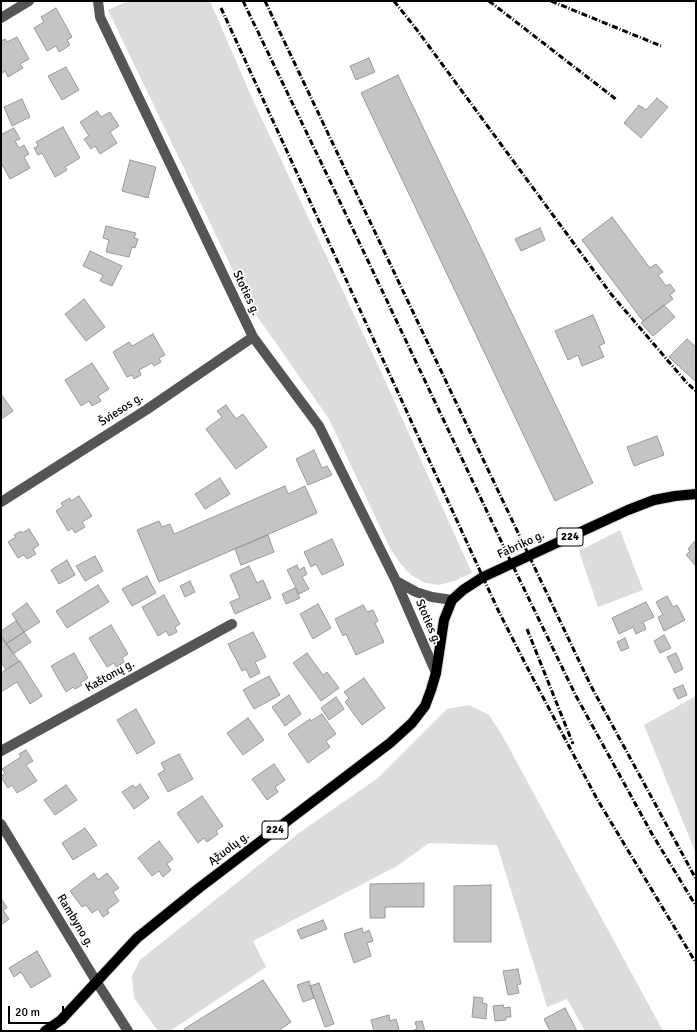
<!DOCTYPE html>
<meta charset="utf-8">
<style>
body{margin:0}
#map{position:relative;width:697px;height:1032px;overflow:hidden;background:#fff;font-family:Signika,sans-serif}
canvas{display:block}
.frame{position:absolute;inset:0;border:2px solid #000;pointer-events:none}
.scale{position:absolute;left:8px;top:1006px;width:56px;height:18px;box-sizing:border-box;border:2px solid #000;border-top:0;padding-left:5px;font-size:12px;line-height:14px;white-space:nowrap;color:#000;-webkit-text-stroke:3px #fff;paint-order:stroke}
</style>
<div id="map">
<canvas width="697" height="1032"></canvas>
<div class="frame"></div>
<div class="scale">20 m</div>
</div>
<script>
const ctx = document.querySelector('canvas').getContext('2d');
ctx.lineJoin = 'round';
function fill(path, color) {
  ctx.fillStyle = color;
  ctx.fill(path, 'evenodd');
}
function poly(rows) {
  const path = new Path2D();
  for (const r of rows) {
    path.moveTo(r[0], r[1]);
    for (let i = 2; i < r.length; i += 2) path.lineTo(r[i], r[i + 1]);
  }
  return path;
}
function trace(path, color, width, dash) {
  ctx.strokeStyle = color;
  ctx.lineWidth = width;
  ctx.lineCap = dash ? 'butt' : 'round';
  ctx.setLineDash(dash || []);
  ctx.stroke(path);
}
function drawText(font, color, halo, rows, align = 'center') {
  ctx.font = font + ' Signika,sans-serif';
  ctx.lineWidth = 3.5;
  ctx.setLineDash([]);
  ctx.textBaseline = 'middle';
  ctx.strokeStyle = halo;
  ctx.fillStyle = color;
  for (const [text, x, y, turn = 0] of rows) {
    ctx.save();
    ctx.translate(x, y);
    ctx.rotate((+turn || 0) * Math.PI / 180);
    ctx.textAlign = isNaN(turn) ? turn : align;
    if (halo) ctx.strokeText(text, 0, 0);
    ctx.fillText(text, 0, 0);
    ctx.restore();
  }
}
const green = poly([
 [128,1,210,1,252,98,382,374,472,573,454,581,439,585,425,583,411,575,400,563,391,550,329,419,250,306,108,10],
 [620,530,643,590,598,607,579,551],
 [696,696,696,854,644,725],
 [469,705,489,715,502,735,663,1031,585,1031,567,999,547,1007,497,845,429,843,397,866,253,941,266,967,170,1031,158,1031,134,998,132,976,140,960,303,830,378,778,447,709]
]);
const building = poly([
 [56,8,72,37,67,40,70,45,59,52,56,46,47,51,34,28,44,22,41,17,56,8],
 [17,37,29,59,20,64,23,68,8,77,5,71,1,74,1,41,5,39,7,42,17,37],
 [369,58,375,72,356,80,350,66,369,58],
 [66,67,79,90,62,100,48,76,66,67],
 [398,75,593,483,555,501,361,93,398,75],
 [657,98,668,107,641,138,624,123,639,105,646,110,657,98],
 [22,99,30,117,12,126,4,107,22,99],
 [97,111,101,117,110,112,119,126,110,132,117,143,100,154,95,146,91,149,84,139,89,136,80,122,97,111],
 [63,127,80,158,65,167,67,170,55,177,42,153,38,155,34,148,38,146,36,142,63,127],
 [14,128,20,139,15,141,19,148,24,145,29,154,24,157,30,168,10,179,1,163,1,133,2,134,14,128],
 [130,160,156,167,148,198,122,191,130,160],
 [612,217,650,268,656,264,663,272,658,275,666,286,670,284,675,291,670,295,673,299,643,321,582,240,612,217],
 [106,226,136,233,134,238,138,239,135,248,132,247,129,257,106,252,109,240,103,238,106,226],
 [540,228,545,240,521,251,515,239,540,228],
 [90,251,122,266,112,286,100,281,103,275,83,266,90,251],
 [84,299,105,327,86,341,65,314,84,299],
 [664,305,675,317,653,336,641,323,664,305],
 [593,315,605,343,599,346,604,357,582,366,578,355,568,360,555,331,593,315],
 [153,334,165,355,159,358,161,362,154,366,152,363,139,370,141,375,134,379,132,375,127,377,113,352,129,342,132,346,153,334],
 [687,339,696,347,696,382,669,357,687,339],
 [92,363,109,389,98,396,101,401,92,406,89,401,81,406,65,380,92,363],
 [1,394,13,411,1,419,1,394],
 [226,405,236,419,243,414,267,447,236,469,206,429,222,417,217,411,226,405],
 [657,436,664,455,634,466,627,447,657,436],
 [314,450,322,468,327,466,332,475,308,485,296,459,314,450],
 [220,478,230,494,205,509,195,494,220,478],
 [285,486,288,494,305,486,317,513,159,582,137,530,159,521,162,527,170,524,174,534,285,486],
 [79,496,92,516,82,522,85,527,75,533,72,528,68,531,56,511,63,506,61,503,70,498,71,501,79,496],
 [29,529,39,545,33,549,36,554,27,559,24,555,18,558,8,542,16,537,14,535,21,531,22,533,29,529],
 [268,535,274,552,241,565,235,549,268,535],
 [332,539,344,565,322,575,316,564,311,567,304,552,332,539],
 [694,542,696,544,696,566,686,555,690,551,688,549,694,542],
 [95,556,103,571,85,581,76,566,95,556],
 [67,560,75,575,59,584,51,570,67,560],
 [297,565,299,570,304,567,307,574,302,577,309,589,299,594,287,570,297,565],
 [249,566,257,583,263,580,271,598,235,614,230,602,240,598,230,575,249,566],
 [147,576,156,593,132,606,122,589,147,576],
 [190,581,195,592,185,597,180,586,190,581],
 [98,585,109,602,67,628,56,611,98,585],
 [295,588,300,598,286,604,282,594,295,588],
 [164,595,180,624,175,627,177,632,169,636,166,631,158,636,142,607,164,595],
 [667,596,673,607,677,605,685,620,664,631,658,617,663,615,656,602,667,596],
 [646,602,654,617,643,622,646,629,636,634,633,627,619,634,612,618,646,602],
 [27,603,40,622,24,632,12,614,27,603],
 [318,604,331,628,313,639,300,614,318,604],
 [363,605,367,612,373,610,378,621,375,623,384,642,356,655,346,634,343,636,335,619,363,605],
 [16,621,24,632,6,644,1,636,1,631,16,621],
 [111,625,128,654,122,658,124,662,116,667,114,663,107,667,89,638,111,625],
 [24,632,31,642,13,654,6,644,24,632],
 [253,632,266,657,255,662,260,673,250,678,246,669,242,671,228,644,253,632],
 [664,635,671,648,660,653,654,641,664,635],
 [1,636,19,661,6,670,1,662,1,636],
 [625,638,629,648,621,651,617,642,625,638],
 [74,653,88,678,80,683,82,685,75,689,73,687,66,692,51,666,74,653],
 [307,653,323,675,327,672,339,688,321,701,293,663,307,653],
 [676,653,683,669,675,673,667,657,676,653],
 [20,661,42,696,30,704,17,682,1,692,1,673,20,661],
 [269,676,280,695,254,709,243,690,269,676],
 [364,678,385,708,362,725,345,702,349,698,344,692,364,678],
 [683,685,687,695,678,699,673,689,683,685],
 [289,695,301,714,285,726,272,707,289,695],
 [336,697,344,709,329,720,321,708,336,697],
 [136,709,155,743,137,754,117,720,136,709],
 [322,714,336,734,326,741,330,747,308,763,288,734,310,719,311,721,322,714],
 [248,718,264,740,243,755,227,733,248,718],
 [26,750,33,761,26,765,37,781,17,793,12,785,8,788,1,777,5,773,2,769,21,757,19,754,26,750],
 [179,754,193,779,168,792,158,774,165,770,161,763,179,754],
 [274,764,285,780,275,787,278,792,267,800,252,779,274,764],
 [140,784,149,798,134,809,122,792,133,785,135,788,140,784],
 [66,785,77,800,55,815,44,800,66,785],
 [202,796,223,826,216,831,218,834,207,842,204,838,198,843,177,813,202,796],
 [85,828,97,845,73,860,62,843,85,828],
 [159,841,173,859,167,864,171,870,163,877,159,871,152,876,138,858,159,841],
 [94,873,98,880,107,873,119,888,113,892,119,901,107,910,109,913,103,917,98,909,92,913,86,905,82,907,70,891,94,873],
 [424,883,424,907,385,907,385,918,370,918,370,884,424,883],
 [491,885,491,942,454,942,454,886,491,885],
 [1,898,7,908,3,910,9,919,1,925,1,898],
 [323,920,327,929,301,939,297,930,323,920],
 [362,928,363,933,369,930,373,941,367,943,371,956,354,963,344,934,362,928],
 [37,951,51,976,31,988,21,972,14,977,9,968,37,951],
 [518,969,521,984,517,985,519,993,508,995,503,971,518,969],
 [263,980,291,1022,278,1031,185,1031,184,1029,263,980],
 [309,981,314,998,303,1002,297,985,309,981],
 [319,983,334,1024,325,1027,310,986,319,983],
 [474,997,483,998,482,1003,487,1004,486,1019,472,1017,474,997],
 [503,1005,504,1008,510,1007,511,1017,506,1017,506,1020,495,1021,493,1006,503,1005],
 [565,1008,577,1031,550,1031,544,1019,565,1008],
 [389,1015,390,1021,396,1019,399,1029,396,1031,374,1031,371,1020,389,1015],
 [422,1021,425,1031,414,1031,414,1030,417,1029,415,1022,422,1021]
]);
const minor = poly([
 [98,1,100,17,253,337,319,426,396,581,416,592,432,597,452,600],
 [1,18,29,1],
 [1,502,146,410,253,337],
 [396,581,436,673],
 [1,751,232,624],
 [1,824,96,981,128,1031]
]);
const major = poly([
 [45,1031,61,1020,137,938,199,888,390,743,412,723,425,706,431,690,436,673,444,620,452,600,463,590,483,577,628,510,654,500,675,496,696,494]
]);
const rail = poly([
 [243,1,331,183,512,564,576,696,652,834,696,906],
 [265,1,591,686,696,879],
 [394,1,417,30,611,294,687,383,696,391],
 [489,1,617,100],
 [551,1,661,46],
 [221,8,499,612,527,667,597,799,696,963],
 [527,629,573,744]
]);
const shields = [
 [570,537,26],
 [275,830,26]
];
const shieldNames = [
 ["224",570,537],
 ["224",275,830]
];
const streetNames = [
 ["Stoties g.",246,293,65],
 ["Šviesos g.",121,410,-33],
 ["Fabriko g.",521,545,-25],
 ["Stoties g.",428,622,67],
 ["Kaštonų g.",110,676,-29],
 ["Ąžuolų g.",229,849,-37],
 ["Rambyno g.",75,921,59]
];
fill(green, '#dcdcdc');
fill(building, '#c4c4c4');
trace(building, '#999', 1);
trace(major, '#dbdbdb', 12);
trace(minor, '#555', 10);
trace(major, '#000', 10);
trace(rail, '#000', 3, [6, 2, 1, 2]);
for (const [x, y, w] of shields) {
  const box = new Path2D();
  box.roundRect(x - w / 2, y - 9, w, 18, 3);
  ctx.fillStyle = '#fff';
  ctx.fill(box);
  trace(box, '#000', 1);
}
drawText('bold 11px', '#000', null, shieldNames);
drawText('12px', '#000', '#fff', streetNames);
</script>
